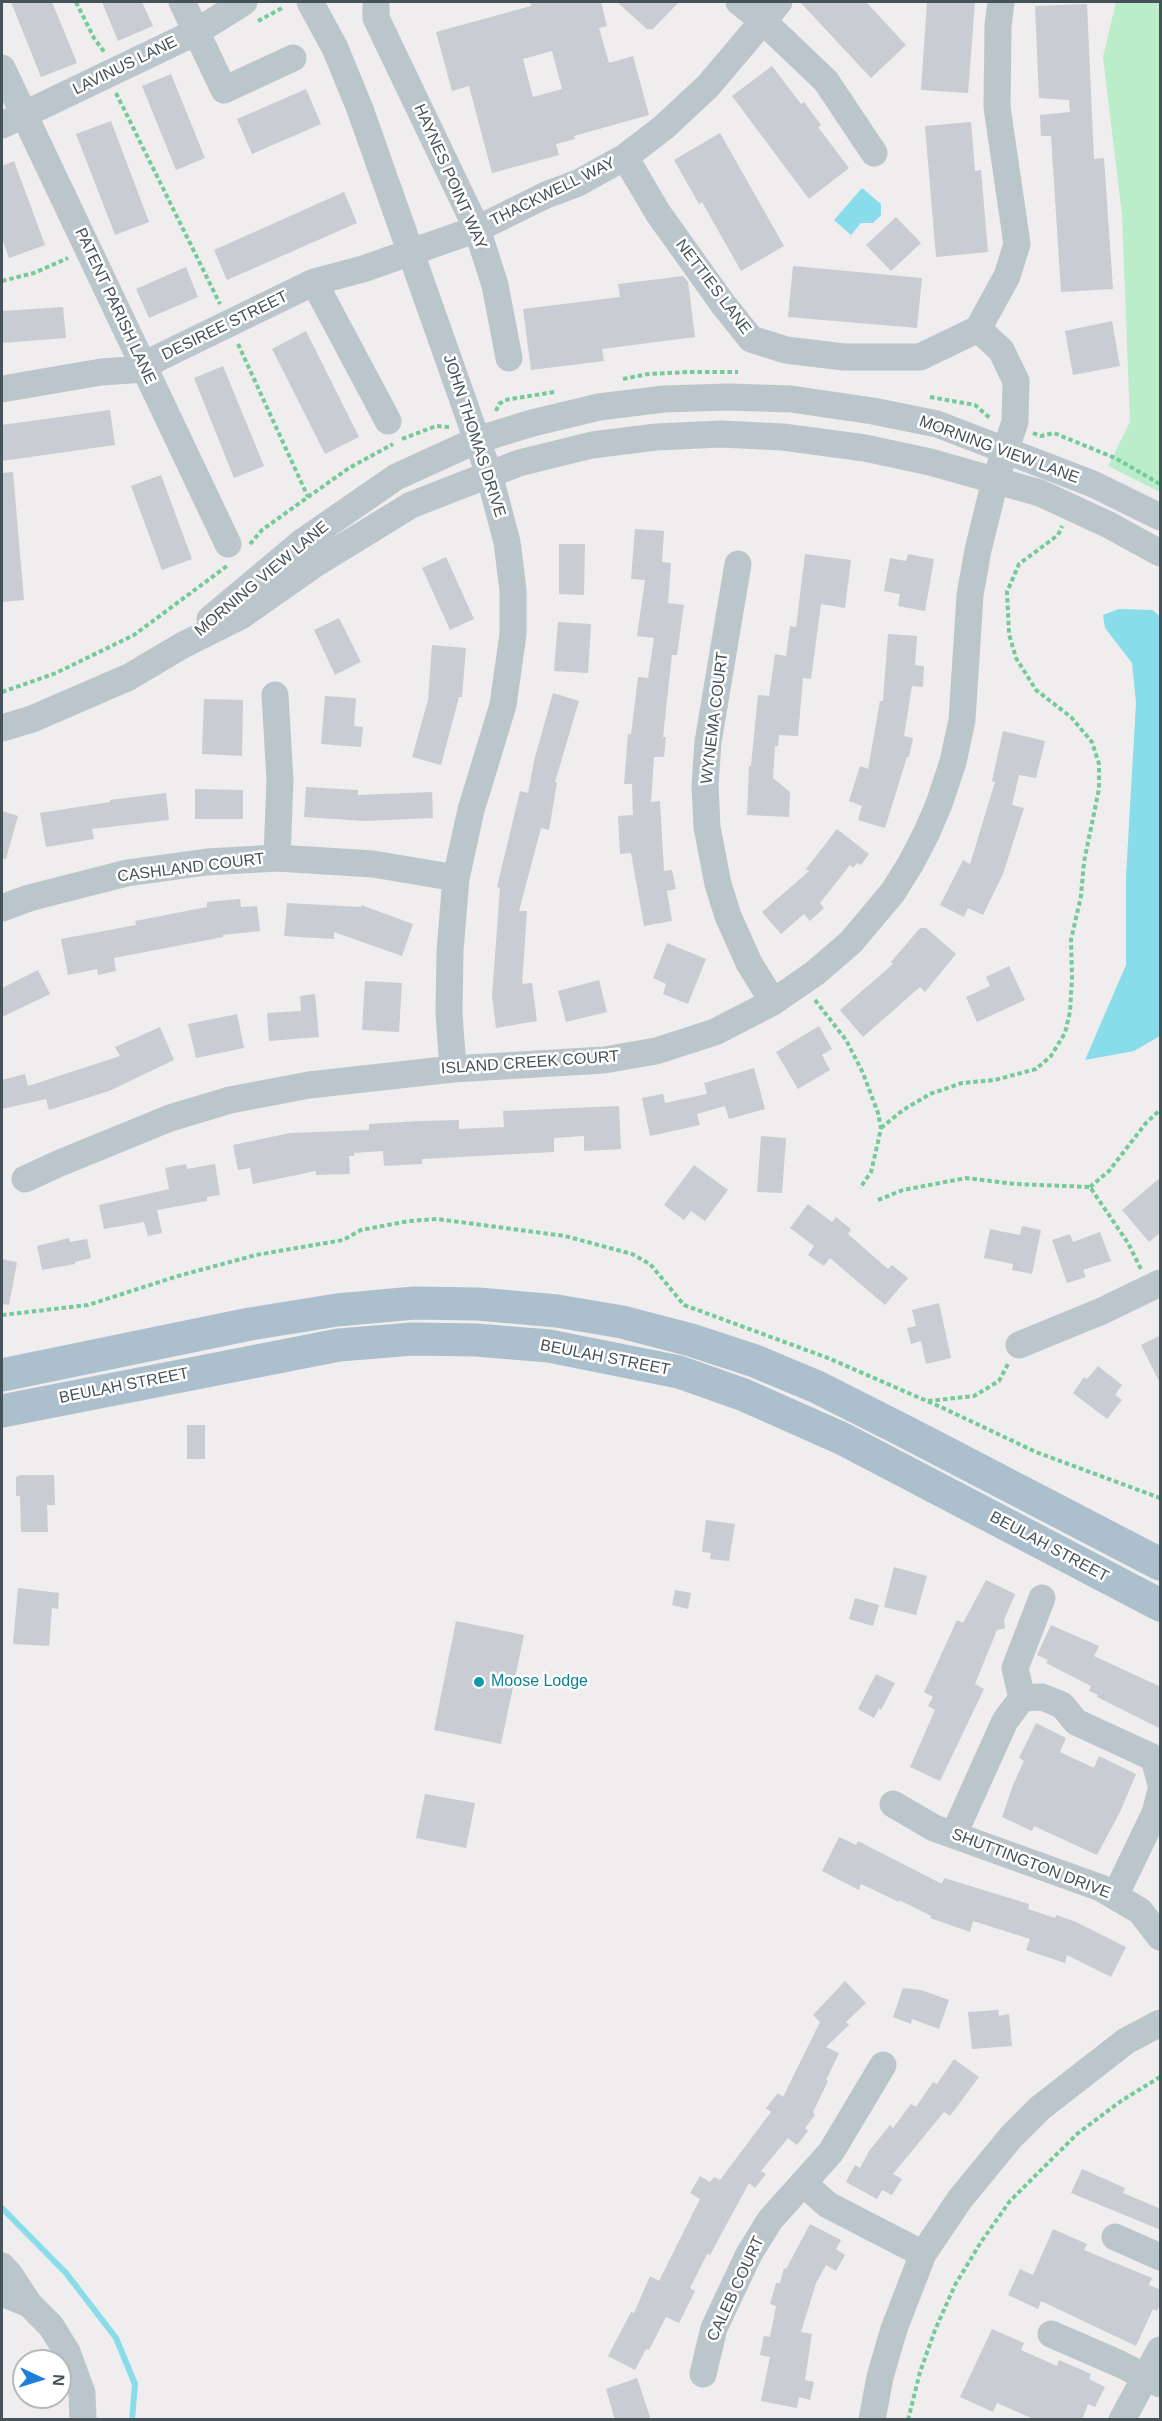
<!DOCTYPE html>
<style>
body{margin:0}
#map{position:relative;width:1162px;height:2421px;overflow:hidden;background:#efeded;font-family:Helvetica,sans-serif}
canvas{display:block}
.frame{position:absolute;inset:0;border:3px solid #45525a;pointer-events:none}
.north{position:absolute;left:12px;top:2349px;width:60px;height:60px;box-sizing:border-box;background:#fff;border:2px solid #b5babd;border-radius:50%;rotate:94deg;font-size:16px;font-weight:700;line-height:24px;text-align:center;color:#45525a}
.north::after{content:'';display:block;margin:auto;width:21px;height:27px;background:#1c7eda;clip-path:polygon(50% 0,100% 100%,50% 72%,0 100%)}
</style>
<div id="map">
<canvas width="1162" height="2421"></canvas>
<div class="frame"></div>
<div class="north">N</div>
</div>
<script>
const ctx = document.querySelector('canvas').getContext('2d');
ctx.lineJoin = 'round';
function fill(path, color) {
  ctx.fillStyle = color;
  ctx.fill(path, 'evenodd');
}
function poly(rows) {
  const path = new Path2D();
  for (const r of rows) {
    path.moveTo(r[0], r[1]);
    for (let i = 2; i < r.length; i += 2) path.lineTo(r[i], r[i + 1]);
  }
  return path;
}
function trace(path, color, width, dash) {
  ctx.strokeStyle = color;
  ctx.lineWidth = width;
  ctx.lineCap = dash ? 'butt' : 'round';
  ctx.setLineDash(dash || []);
  ctx.stroke(path);
}
function drawText(font, color, halo, rows, align = 'center') {
  ctx.font = font + ' Helvetica,sans-serif';
  ctx.lineWidth = 5;
  ctx.setLineDash([]);
  ctx.textBaseline = 'middle';
  ctx.strokeStyle = halo;
  ctx.fillStyle = color;
  for (const [text, x, y, turn = 0] of rows) {
    ctx.save();
    ctx.translate(x, y);
    ctx.rotate((+turn || 0) * Math.PI / 180);
    ctx.textAlign = isNaN(turn) ? turn : align;
    if (halo) ctx.strokeText(text, 0, 0);
    ctx.fillText(text, 0, 0);
    ctx.restore();
  }
}
const green = poly([
 [1116,2,1160,2,1160,492,1108,466,1130,422,1122,215,1103,57]
]);
const water = poly([
 [862,188,881,204,881,215,873,223,861,223,851,235,834,220],
 [1119,609,1152,610,1160,616,1160,1036,1134,1051,1085,1060,1126,965,1126,877,1136,703,1132,663,1105,628,1103,615]
]);
const stream = poly([
 [2,2208,66,2273,116,2338,135,2384,132,2420]
]);
const building = poly([
 [11,2,52,2,77,63,41,77],
 [102,2,142,2,153,26,118,41],
 [530,2,601,2,607,26,599,28,609,63,633,56,649,115,574,136,575,139,556,144,559,155,492,173,469,86,452,91,436,32,531,6],
 [552,51,562,89,533,97,523,59],
 [617,2,679,2,653,29,647,29],
 [800,2,866,2,906,45,871,78],
 [927,2,975,2,968,93,921,90],
 [1087,4,1094,159,1104,158,1113,289,1061,292,1051,136,1041,136,1040,115,1070,112,1069,100,1039,98,1035,6],
 [772,66,801,104,804,102,821,125,818,127,849,168,809,199,732,96],
 [171,74,205,158,176,170,142,86],
 [306,89,321,124,252,154,237,119],
 [111,121,149,222,115,235,76,134],
 [971,122,975,171,981,170,988,252,936,257,925,126],
 [720,133,784,246,741,271,702,202,699,204,674,160],
 [14,161,45,245,9,258,2,238,2,166],
 [344,192,357,223,227,280,214,250],
 [896,217,921,243,891,271,866,245],
 [793,266,922,278,917,328,788,317],
 [186,267,198,297,149,318,136,289],
 [683,276,688,282,695,337,602,349,604,361,531,370,523,309,620,297,618,284],
 [63,307,66,338,2,343,2,311],
 [1112,321,1120,366,1073,375,1065,331],
 [306,331,359,437,325,454,272,349],
 [223,366,264,466,234,478,194,378],
 [110,410,115,445,2,461,2,425],
 [13,472,24,600,2,602,2,473],
 [161,475,192,559,162,570,131,486],
 [635,529,664,531,662,562,671,563,668,603,684,605,677,655,672,655,663,737,666,737,664,757,654,757,651,802,660,801,664,871,672,870,676,889,667,891,672,921,644,926,631,853,620,854,618,816,633,815,632,784,624,784,628,734,631,735,638,677,648,678,654,638,637,636,645,580,631,579],
 [559,544,585,544,584,595,559,594],
 [805,554,851,560,845,608,821,604,811,679,803,678,798,736,779,735,778,746,775,746,773,778,790,792,789,817,747,815,749,766,751,766,758,695,769,696,775,654,786,656,790,626,796,627],
 [908,554,934,559,925,611,898,606,900,594,884,591,890,558,906,561],
 [446,557,474,619,450,630,422,568],
 [339,618,361,662,335,675,314,630],
 [558,622,591,624,588,673,554,671],
 [888,634,917,636,915,665,924,666,923,687,912,686,904,736,913,738,909,757,907,757,885,828,858,820,862,806,849,801,860,766,868,769,880,701,883,701],
 [432,645,466,648,462,697,459,697,441,765,412,757,428,700],
 [553,693,579,701,555,782,557,783,549,830,541,828,519,911,527,911,522,984,532,983,537,1021,496,1028,492,996,500,888,497,887,520,791,528,793,535,757],
 [325,696,356,698,354,726,363,727,361,747,321,744],
 [204,699,243,700,242,756,202,754],
 [1003,731,1045,741,1036,778,1019,775,1012,805,1024,808,1003,874,983,915,968,908,964,917,940,905,963,860,970,864,995,782,992,781],
 [306,787,358,790,358,795,432,792,433,818,365,821,304,817],
 [195,789,243,790,243,819,195,819],
 [166,793,169,820,92,829,94,839,46,847,40,813,110,802,110,800],
 [2,811,18,816,6,859,2,858],
 [837,829,869,854,861,865,857,863,853,868,850,865,820,903,824,908,810,921,804,914,781,934,762,912,809,871,806,869],
 [240,899,241,907,257,906,260,931,223,935,223,937,114,958,116,971,98,975,97,969,68,975,61,939,136,925,135,921,207,907,207,902],
 [287,903,361,907,361,905,413,924,402,956,334,932,334,939,284,936],
 [920,928,926,928,956,954,925,992,920,987,863,1037,840,1010,893,964,891,962],
 [667,943,706,959,688,1004,663,994,666,984,653,978],
 [1009,966,1025,1000,977,1022,966,997,990,986,986,977],
 [38,970,50,994,2,1017,2,988],
 [599,980,607,1012,566,1022,558,991],
 [365,981,402,983,399,1032,362,1030],
 [315,994,319,1037,269,1041,267,1013,301,1011,300,996],
 [237,1014,244,1048,196,1058,188,1024],
 [819,1026,832,1049,822,1055,830,1070,798,1089,776,1052],
 [160,1027,174,1060,109,1091,49,1110,46,1099,2,1109,2,1080,25,1074,28,1086,120,1056,115,1047],
 [754,1068,765,1109,729,1119,725,1106,697,1114,700,1125,650,1136,642,1098,663,1094,665,1103,707,1094,704,1083],
 [619,1106,621,1149,584,1151,584,1136,554,1138,554,1152,422,1159,422,1164,384,1166,383,1151,354,1153,354,1156,349,1156,350,1174,316,1175,316,1171,253,1184,250,1168,238,1170,233,1145,290,1133,369,1130,369,1124,419,1121,459,1120,459,1129,504,1127,503,1111],
 [761,1136,786,1138,782,1193,757,1192],
 [186,1164,187,1169,215,1164,220,1195,207,1197,207,1201,157,1210,162,1233,148,1236,144,1222,104,1229,99,1205,169,1189,165,1168],
 [694,1165,728,1190,705,1221,691,1211,684,1220,664,1205],
 [1161,1177,1161,1232,1149,1242,1122,1210],
 [808,1204,832,1222,836,1217,851,1229,848,1234,888,1269,892,1265,908,1278,885,1305,830,1258,824,1266,808,1255,814,1246,790,1228],
 [1022,1226,1041,1230,1032,1274,1012,1270,1013,1264,984,1258,990,1229,1020,1235],
 [1100,1232,1111,1261,1083,1270,1086,1277,1067,1283,1052,1240,1070,1234,1073,1242],
 [69,1238,70,1242,87,1239,91,1258,75,1262,75,1264,42,1270,37,1246],
 [2,1259,17,1262,9,1305,2,1304],
 [939,1303,951,1358,926,1364,921,1341,911,1344,907,1328,916,1326,912,1310],
 [1161,1335,1161,1385,1141,1345],
 [1098,1366,1122,1385,1115,1395,1122,1400,1107,1419,1073,1393,1084,1377,1087,1379],
 [187,1425,205,1425,205,1459,187,1459],
 [20,1475,54,1475,55,1505,47,1505,48,1532,21,1532,20,1496,16,1496,16,1477],
 [706,1520,735,1524,729,1561,710,1559,711,1553,702,1552],
 [894,1567,927,1576,916,1615,884,1607],
 [986,1580,1015,1594,1004,1620,1005,1628,997,1630,975,1684,984,1689,940,1781,910,1767,935,1710,928,1706,933,1697,924,1692,957,1620,963,1623],
 [18,1588,59,1593,58,1609,52,1608,49,1646,13,1644],
 [675,1590,691,1593,688,1609,672,1605],
 [855,1598,879,1605,873,1626,849,1619],
 [456,1621,524,1635,501,1744,434,1730],
 [1051,1625,1099,1646,1094,1656,1161,1687,1161,1729,1097,1697,1098,1695,1089,1691,1091,1686,1046,1663,1048,1660,1037,1655],
 [876,1674,895,1683,881,1710,879,1708,874,1718,858,1709],
 [1036,1723,1066,1738,1060,1752,1094,1768,1099,1756,1136,1774,1120,1812,1097,1855,1034,1826,1032,1831,1002,1817,1013,1785,1024,1761,1019,1758],
 [425,1794,475,1803,466,1848,416,1838],
 [839,1837,856,1845,858,1841,942,1884,944,1878,1029,1904,1028,1909,1055,1918,1056,1915,1076,1922,1126,1947,1111,1977,1067,1955,1065,1963,1026,1950,1030,1939,973,1921,970,1932,930,1918,931,1916,899,1900,899,1902,861,1884,859,1890,822,1871],
 [845,1981,866,2003,846,2022,849,2025,826,2047,839,2053,826,2080,828,2081,813,2112,815,2115,805,2128,808,2131,797,2145,788,2138,761,2171,766,2174,755,2188,749,2183,710,2255,707,2254,690,2288,695,2291,679,2323,666,2317,649,2350,646,2349,635,2370,608,2356,631,2312,634,2313,650,2276,659,2281,700,2199,690,2193,700,2176,710,2182,714,2177,720,2180,771,2112,766,2108,778,2093,783,2097,820,2022,813,2015],
 [903,1988,921,1990,949,2000,939,2029,912,2019,911,2024,893,2017],
 [998,2010,999,2016,1009,2014,1012,2046,972,2049,968,2012],
 [954,2059,979,2077,950,2116,944,2112,893,2174,902,2179,892,2195,882,2190,877,2199,846,2182,855,2165,860,2168,869,2151,890,2125,893,2128,911,2104,916,2107,933,2082,937,2084],
 [1082,2169,1125,2188,1123,2193,1161,2209,1161,2230,1071,2193],
 [810,2224,841,2240,836,2249,845,2255,836,2271,826,2265,816,2283,801,2332,812,2334,805,2380,814,2382,810,2400,799,2397,797,2408,761,2401,770,2357,760,2355,764,2336,770,2337,776,2306,770,2304,776,2283,780,2283,784,2268,786,2269],
 [1053,2229,1087,2244,1084,2250,1152,2278,1149,2285,1161,2290,1161,2303,1157,2311,1153,2309,1136,2346,1041,2301,1038,2309,1008,2295,1020,2269,1033,2275],
 [992,2329,1024,2343,1021,2350,1057,2366,1059,2360,1091,2374,1089,2379,1105,2387,1095,2407,1088,2404,1082,2420,1036,2420,997,2403,993,2412,960,2397],
 [637,2378,651,2420,615,2420,606,2389]
]);
const path = poly([
 [76,2,94,38,105,53],
 [258,21,284,7],
 [116,93,220,304],
 [2,281,34,273,68,258],
 [238,344,308,497],
 [623,379,648,374,689,372,738,372],
 [930,397,975,405,991,419],
 [496,411,499,404,505,400,554,392],
 [1033,433,1041,436,1054,433,1115,458,1160,484],
 [402,439,436,426,449,427],
 [250,544,262,530,308,497,349,468,393,444],
 [2,692,56,673,134,635,227,566],
 [815,1000,846,1040,863,1073,878,1113,881,1128,878,1142,871,1172,860,1188],
 [881,1128,903,1110,930,1094,962,1083,995,1080,1036,1069,1051,1056,1065,1033,1070,1012,1072,978,1071,940,1081,896,1084,862,1099,789,1099,764,1092,742,1071,717,1036,690,1016,658,1009,634,1007,592,1019,564,1058,535,1062,526],
 [1090,1187,1109,1171,1146,1123,1160,1110],
 [878,1200,903,1190,966,1178,1015,1184,1090,1187,1128,1243,1141,1269],
 [2,1315,88,1305,178,1276,256,1255,343,1240,361,1230,409,1221,437,1219,565,1236,632,1254,650,1264,684,1305,828,1358,943,1408,1036,1452,1160,1498],
 [928,1401,974,1396,999,1381,1009,1362],
 [908,2420,920,2372,935,2330,955,2285,981,2242,1010,2201,1077,2134,1121,2101,1160,2077]
]);
const minor = poly([
 [182,2,224,90,293,58],
 [310,2,335,48,360,109,489,474,507,542,513,590,513,634,503,705,471,810,456,878,450,951,449,1013,453,1069],
 [376,2,376,18,477,229,495,285,509,358],
 [739,2,763,21,826,81,874,153],
 [2,68,228,544],
 [2,125,196,32,244,2],
 [625,157,658,213,723,304,751,339,786,350,844,357,920,357,978,329,1007,276,1017,244,997,107,998,26,1001,2],
 [314,282,388,421],
 [2,389,101,372,145,369,156,359,314,282,363,269,477,229,546,195,578,183,625,157,664,127,708,86,779,2],
 [738,564,708,742,705,785,707,827,718,884,728,916,749,963,773,1002],
 [210,619,302,542,396,477,477,440,532,423,599,407,664,399,729,397,791,399,873,411,937,424,1093,484,1160,517],
 [275,695,280,780,277,858],
 [2,728,32,719,129,677,183,645,241,616,315,564,411,505,519,463,592,445,656,437,721,434,783,437,865,448,930,462,1040,493,1109,525,1160,553],
 [2,908,29,898,127,873,207,862,277,858,373,864,456,878],
 [25,1179,60,1163,170,1118,230,1100,309,1085,453,1069,604,1060,656,1051,715,1032,773,1002,815,973,851,942,893,892,911,863,927,832,939,804,953,762,962,720,970,595,978,550,995,481,1015,422,1016,381,1001,350,978,329],
 [1019,1345,1102,1311,1160,1283],
 [1022,1698,1015,1668,1042,1598],
 [893,1804,934,1828,1101,1888,1140,1911,1160,1937],
 [954,1834,1005,1721,1022,1698,1042,1697,1062,1705,1076,1722,1154,1758,1160,1781],
 [1115,1896,1155,1813,1160,1794],
 [804,2184,828,2205,923,2254],
 [1115,2237,1160,2257],
 [2,2266,10,2275,29,2304],
 [2,2293,29,2304,51,2326,67,2352,82,2393,83,2420],
 [1051,2334,1120,2364,1160,2384],
 [703,2374,714,2328,749,2254,770,2220,831,2152,883,2065],
 [872,2420,880,2377,894,2329,923,2254,960,2199,1011,2137,1040,2108,1126,2041,1160,2023],
 [1122,2420,1160,2350]
]);
const major = poly([
 [2,1375,250,1324,337,1310,414,1303,478,1304,557,1311,622,1322,691,1340,755,1361,817,1387,908,1433,1160,1564],
 [2,1411,339,1345,413,1339,476,1340,549,1346,679,1372,744,1395,843,1439,1160,1605]
]);
const markers = [
 [479,1682,6,"#0f9aa8"]
];
const streetNames = [
 ["LAVINUS LANE",125,66,-26],
 ["HAYNES POINT WAY",450,177,66],
 ["THACKWELL WAY",553,192,-26],
 ["NETTIES LANE",713,287,53],
 ["PATENT PARISH LANE",115,306,65],
 ["DESIREE STREET",225,326,-26],
 ["JOHN THOMAS DRIVE",474,436,72],
 ["MORNING VIEW LANE",999,450,20],
 ["MORNING VIEW LANE",262,579,-40],
 ["WYNEMA COURT",715,718,-83],
 ["CASHLAND COURT",191,868,-7],
 ["ISLAND CREEK COURT",530,1063,-4],
 ["BEULAH STREET",605,1358,11],
 ["BEULAH STREET",124,1386,-11],
 ["BEULAH STREET",1049,1547,28],
 ["SHUTTINGTON DRIVE",1031,1864,21],
 ["CALEB COURT",736,2289,-65]
];
const cultureNames = [
 ["Moose Lodge",491,1682]
];
fill(green, '#bbedca');
fill(water, '#89ddea');
trace(stream, '#89ddea', 6);
fill(building, '#c9ccd2');
trace(path, '#74ca99', 4, [4.5, 3]);
trace(minor, '#bbc6cc', 27);
trace(major, '#acbfcc', 33);
for (const [x, y, r, color] of markers) {
  const dot = new Path2D();
  dot.arc(x, y, r, 0, 2 * Math.PI);
  ctx.fillStyle = color;
  ctx.fill(dot);
  trace(dot, '#fff', 2);
}
drawText('16px', '#45525a', '#fff', streetNames);
drawText('16px', '#0d838f', '#fff', cultureNames, 'left');
</script>
